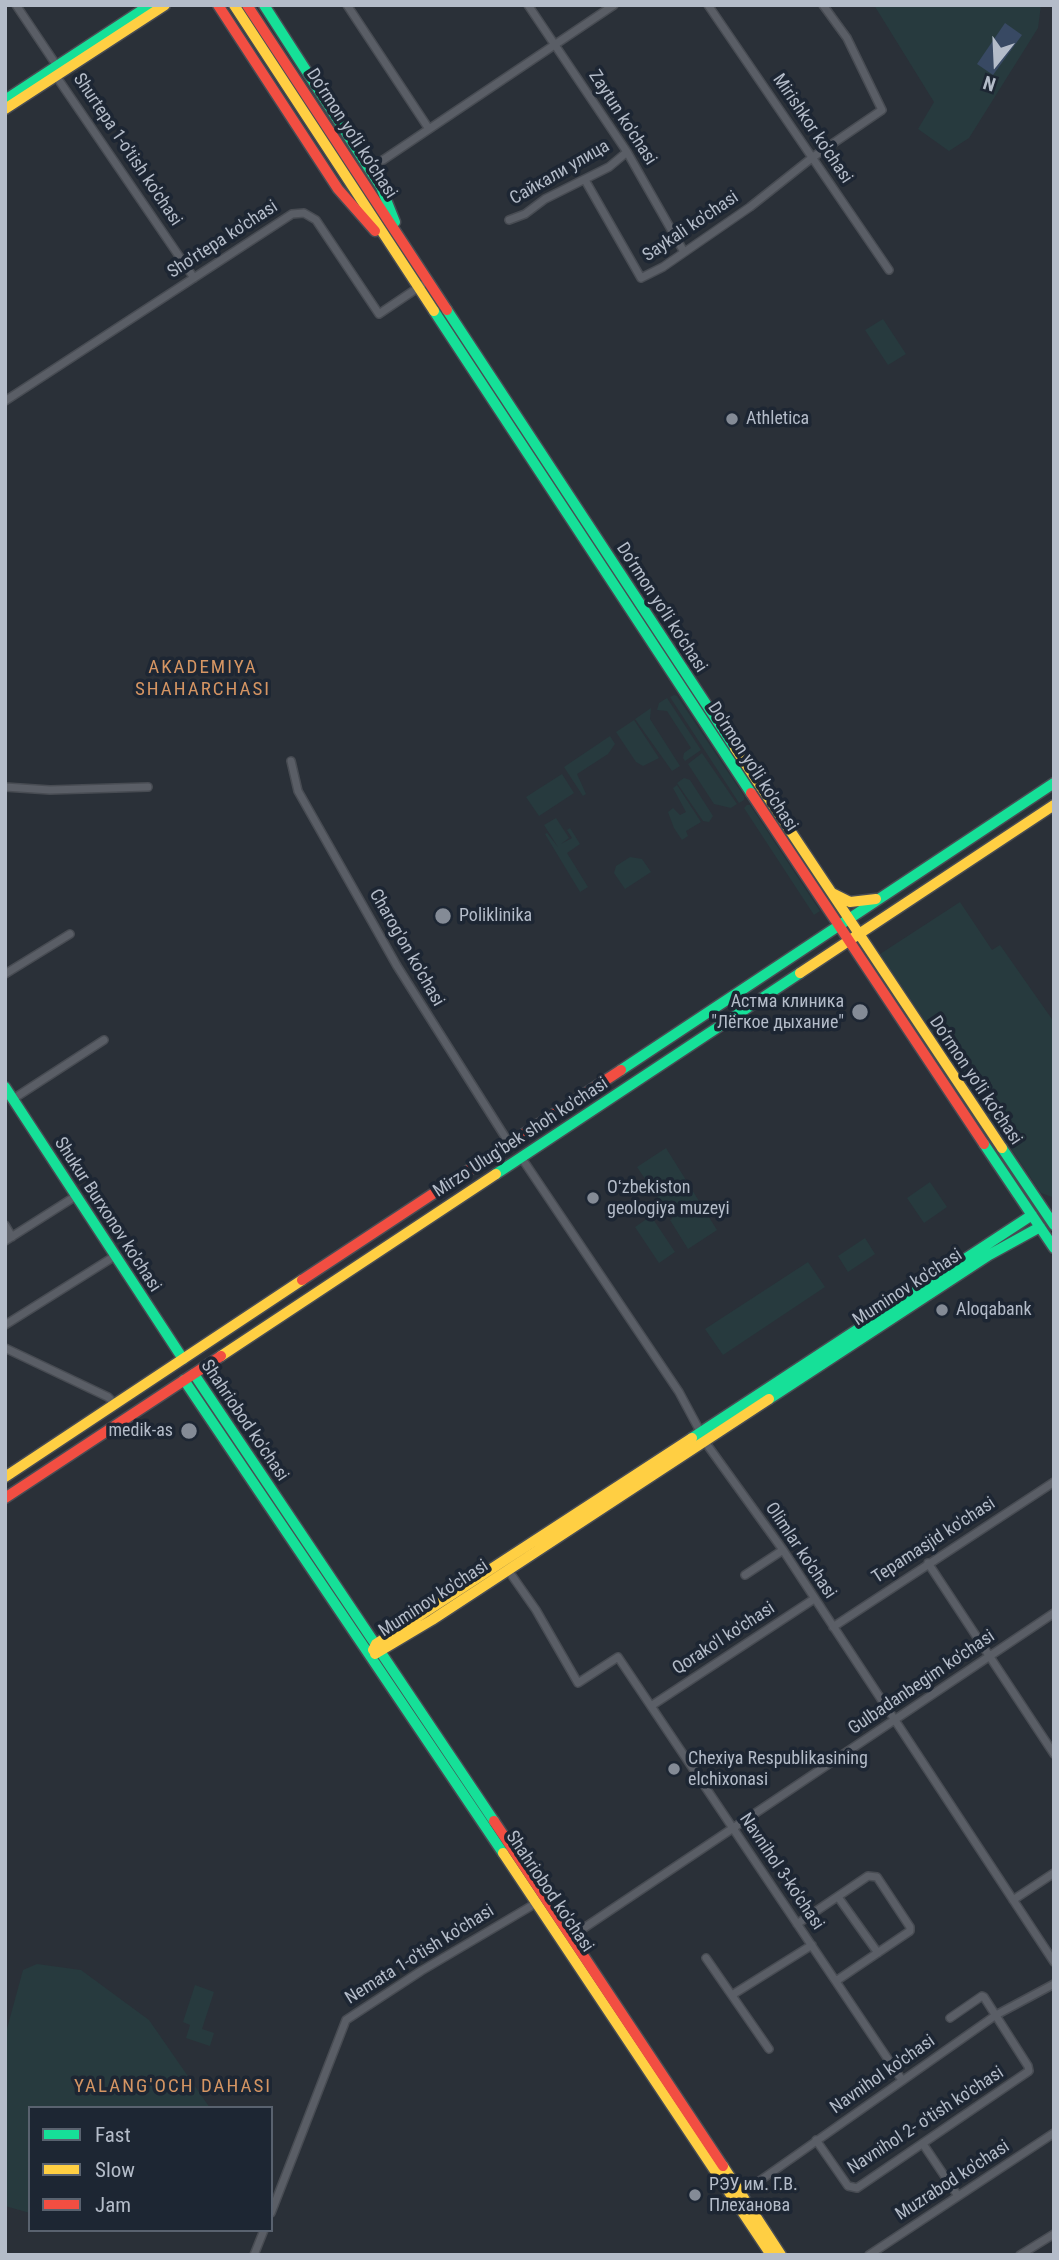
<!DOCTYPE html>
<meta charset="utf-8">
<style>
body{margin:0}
#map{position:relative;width:1059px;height:2260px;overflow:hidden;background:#2a3038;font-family:"Roboto Condensed",sans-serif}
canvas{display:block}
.frame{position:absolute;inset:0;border:7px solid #b4bcc9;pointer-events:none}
.legend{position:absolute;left:28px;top:2106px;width:245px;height:126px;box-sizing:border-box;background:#1d2633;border:2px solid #59626f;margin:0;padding:9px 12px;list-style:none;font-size:21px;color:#b4bcc9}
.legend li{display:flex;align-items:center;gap:14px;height:35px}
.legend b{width:35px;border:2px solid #59626f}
.north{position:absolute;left:961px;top:28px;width:70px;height:70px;-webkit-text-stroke:5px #1d2633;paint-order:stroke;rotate:198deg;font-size:19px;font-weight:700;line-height:28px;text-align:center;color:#b4bcc9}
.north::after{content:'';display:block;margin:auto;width:24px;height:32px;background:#b4bcc9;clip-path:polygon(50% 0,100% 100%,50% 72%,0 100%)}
</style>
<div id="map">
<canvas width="1059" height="2260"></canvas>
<div class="frame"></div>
<ul class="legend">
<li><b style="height:9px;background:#16e098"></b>Fast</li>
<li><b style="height:9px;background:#ffcf43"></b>Slow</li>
<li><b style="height:9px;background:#f24e42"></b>Jam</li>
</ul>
<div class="north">N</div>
</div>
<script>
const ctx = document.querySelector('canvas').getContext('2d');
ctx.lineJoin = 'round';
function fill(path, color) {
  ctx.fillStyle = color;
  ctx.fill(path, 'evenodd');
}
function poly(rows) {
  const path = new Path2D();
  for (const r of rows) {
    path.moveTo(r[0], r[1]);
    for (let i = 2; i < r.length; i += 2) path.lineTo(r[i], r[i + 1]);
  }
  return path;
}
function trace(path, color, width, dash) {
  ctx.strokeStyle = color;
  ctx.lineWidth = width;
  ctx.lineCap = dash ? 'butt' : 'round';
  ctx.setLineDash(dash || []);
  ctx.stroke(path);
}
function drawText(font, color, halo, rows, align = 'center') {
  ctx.font = font + ' "Roboto Condensed",sans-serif';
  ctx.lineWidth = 7;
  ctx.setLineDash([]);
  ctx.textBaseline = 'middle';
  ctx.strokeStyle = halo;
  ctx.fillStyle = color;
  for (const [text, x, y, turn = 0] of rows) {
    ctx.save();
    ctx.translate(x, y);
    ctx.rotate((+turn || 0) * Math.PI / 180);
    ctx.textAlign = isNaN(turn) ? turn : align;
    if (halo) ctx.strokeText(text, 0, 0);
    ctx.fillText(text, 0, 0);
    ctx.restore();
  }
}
const green = poly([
 [874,5,1041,5,1038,28,969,138,949,151,918,129,934,102],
 [883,319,906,354,888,365,865,330],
 [674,695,677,696,744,796,744,800,739,803,670,697],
 [667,698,701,750,685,761,683,758,684,753,691,748,667,711,657,710,659,703],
 [651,708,650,719,680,766,672,771,635,719],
 [634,720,659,758,643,766,636,762,616,732],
 [610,736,615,744,608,754,577,774,586,794,583,796,564,767],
 [702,753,737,804,731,808,714,804,688,764],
 [562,774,574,793,539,816,526,797],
 [684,778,690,780,713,816,709,822,703,821,677,783],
 [677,785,701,822,686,831,688,836,682,840,674,828,668,812,673,808,680,815,686,812,673,788],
 [747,805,750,805,820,911,814,915,744,808],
 [556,818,569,838,561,844,572,838,567,830,570,828,580,844,567,853,588,887,580,892,545,834,547,833,558,847,544,825],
 [630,857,642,859,651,872,625,889,614,873,616,866],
 [960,902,992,950,1000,945,1054,1022,1052,1197,1041,1193,880,954],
 [666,1148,717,1230,688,1249,670,1220,672,1219,637,1167],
 [930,1182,947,1207,924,1223,907,1198],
 [651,1216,675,1252,659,1263,635,1227],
 [865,1238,875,1254,848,1272,838,1256],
 [808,1262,825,1287,723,1355,705,1329],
 [37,1964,81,1970,149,2020,210,2108,30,2108,30,2213,5,2206,5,2036,23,1970],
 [195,1985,214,1992,202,2029,214,2033,210,2046,186,2038,190,2025,183,2022]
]);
const water = poly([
 [1005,23,1022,35,993,75,977,64]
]);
const street = poly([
 [16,5,57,66],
 [347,5,429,129],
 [528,5,627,152,684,252],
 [708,5,889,270],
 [56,76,194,278],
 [383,160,614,5],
 [585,180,641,278,663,267,750,207,813,157,882,110,847,38,823,5],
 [509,220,525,214,545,199,609,167,627,152],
 [5,401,292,214,304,213,316,220,379,314,422,285],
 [291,761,298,791,397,966,509,1143],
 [5,787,50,790,148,787],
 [5,974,70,934],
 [13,1099,104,1040],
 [521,1157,679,1392,708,1446,783,1550,1054,1962],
 [5,1225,12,1237],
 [5,1241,76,1196],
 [5,1325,115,1256],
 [5,1348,108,1397,115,1404],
 [928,1563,1054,1754],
 [508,1570,536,1610,578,1683,618,1657,902,2080],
 [745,1575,783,1550],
 [833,1627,1054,1482],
 [651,1706,814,1599],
 [838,1897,878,1953],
 [1013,1900,1054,1873],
 [797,1924,868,1876,877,1877,910,1927,910,1931,836,1981],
 [569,1938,1054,1613],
 [706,1958,769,2049],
 [732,1995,812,1945],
 [816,2140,848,2186,857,2188,1029,2071,1028,2066,984,1997,982,1996,950,2018],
 [923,2144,958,2196],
 [738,2196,996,2015,1054,1984],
 [271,2213,346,2020,421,1971,538,1902],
 [254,2255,264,2230],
 [869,2255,1054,2133],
 [1020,2255,1054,2234]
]);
const fast = poly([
 [264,5,381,187,395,222],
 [5,100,150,5],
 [447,310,735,748],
 [434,311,751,793],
 [621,1070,1054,783],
 [5,1087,183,1359],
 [984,1144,1054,1248],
 [1002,1148,1054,1225],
 [496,1174,800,973],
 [194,1374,494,1821],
 [184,1380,503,1853],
 [769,1399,989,1255,1040,1227],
 [692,1438,1032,1215]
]);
const slow = poly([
 [234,5,434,311],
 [5,109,165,5],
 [735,748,1002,1148],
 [832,893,850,902,876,899],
 [800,973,1054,805],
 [221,1356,496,1174],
 [5,1477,302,1280],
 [373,1650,376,1644,692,1438],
 [375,1654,432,1620,769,1399],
 [503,1853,771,2255],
 [723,2166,781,2255]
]);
const jam = poly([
 [218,5,338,189,375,231],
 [247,5,447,310],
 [751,793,984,1144],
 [302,1280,621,1070],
 [5,1498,221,1356],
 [494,1821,723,2166]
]);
const markers = [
 [732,419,7,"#848b96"],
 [443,916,9,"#848b96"],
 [860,1012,9,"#848b96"],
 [593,1198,7,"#848b96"],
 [942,1310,7,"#848b96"],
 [189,1431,9,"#848b96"],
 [674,1769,7,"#848b96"],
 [695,2195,7,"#848b96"]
];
const streetNames = [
 ["Zaytun ko'chasi",622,118,57],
 ["Mirishkor ko'chasi",812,129,56],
 ["Do‘rmon yo‘li ko‘chasi",351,134,57],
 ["Shurtepa 1-o'tish ko'chasi",127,150,56],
 ["Сайкали улица",560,173,-30],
 ["Saykali ko'chasi",691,227,-34],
 ["Sho'rtepa ko'chasi",223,240,-33],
 ["Do‘rmon yo‘li ko‘chasi",661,608,57],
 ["Do'rmon yo'li ko'chasi",752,767,57],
 ["Charog'on ko'chasi",406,948,60],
 ["Do‘rmon yo‘li ko‘chasi",975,1081,56],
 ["Mirzo Ulug'bek shoh ko'chasi",521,1138,-33],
 ["Shukur Burxonov ko'chasi",107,1215,57],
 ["Muminov ko'chasi",908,1288,-33],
 ["Shahriobod ko'chasi",244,1421,56],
 ["Tepamasjid ko'chasi",934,1541,-33],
 ["Olimlar ko'chasi",800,1551,56],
 ["Muminov ko'chasi",434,1599,-33],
 ["Qorako'l ko'chasi",724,1639,-33],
 ["Gulbadanbegim ko'chasi",922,1683,-34],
 ["Navnihol 3-ko'chasi",781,1872,56],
 ["Shahriobod ko'chasi",549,1892,56],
 ["Nemata 1-o'tish ko'chasi",420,1955,-32],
 ["Navnihol ko'chasi",883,2075,-35],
 ["Navnihol 2- o'tish ko'chasi",926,2121,-33],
 ["Muzrabod ko'chasi",953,2181,-33]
];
const poiNames = [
 ["Athletica",746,419],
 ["Poliklinika",459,916],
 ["Астма клиника",844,1002,"right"],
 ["\"Лёгкое дыхание\"",844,1023,"right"],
 ["Oʻzbekiston",607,1188],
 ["geologiya muzeyi",607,1209],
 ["Aloqabank",956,1310],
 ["medik-as",173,1431,"right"],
 ["Chexiya Respublikasining",688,1759],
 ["elchixonasi",688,1780],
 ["РЭУ им. Г.В.",709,2185],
 ["Плеханова",709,2206]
];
const neighbourhoodNames = [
 ["AKADEMIYA",203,668],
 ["SHAHARCHASI",203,690],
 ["YALANG'OCH DAHASI",173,2087]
];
fill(green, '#273a3e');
fill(water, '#384963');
trace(street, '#484c53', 10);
trace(fast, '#484c53', 13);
trace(slow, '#484c53', 13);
trace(jam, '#484c53', 13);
trace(street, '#5a5e66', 7);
trace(fast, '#16e098', 10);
trace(slow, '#ffcf43', 10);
trace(jam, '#f24e42', 10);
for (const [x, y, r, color] of markers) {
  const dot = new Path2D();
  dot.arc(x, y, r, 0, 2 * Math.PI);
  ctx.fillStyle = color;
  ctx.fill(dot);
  trace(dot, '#1d2633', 2.5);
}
drawText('18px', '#b4bcc9', '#1d2633', streetNames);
drawText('18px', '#b4bcc9', '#1d2633', poiNames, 'left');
ctx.letterSpacing = '2px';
drawText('19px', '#d59563', '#1d2633', neighbourhoodNames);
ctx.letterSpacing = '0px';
</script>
